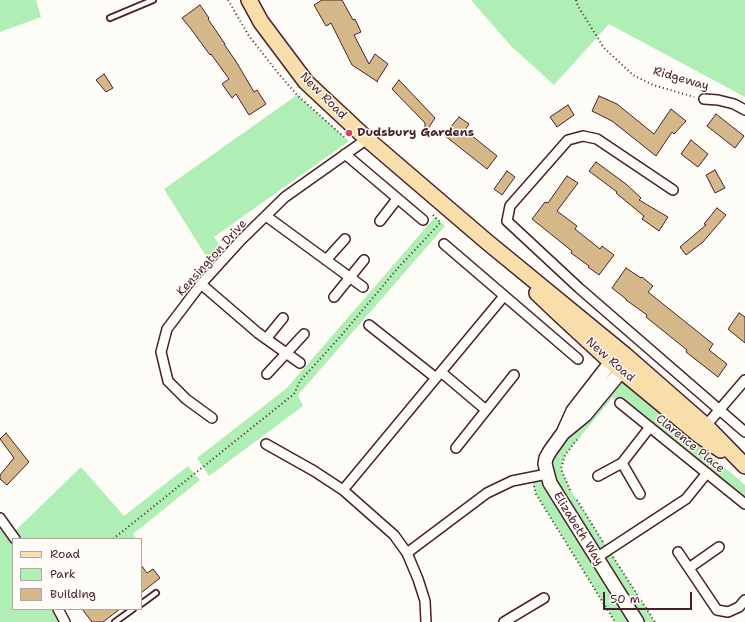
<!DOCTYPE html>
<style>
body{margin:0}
#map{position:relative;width:745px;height:622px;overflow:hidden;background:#fdfcf7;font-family:"Shantell Sans",sans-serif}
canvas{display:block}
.legend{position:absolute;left:12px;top:538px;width:130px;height:72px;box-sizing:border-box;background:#fdfcf7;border:1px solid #b5a4a5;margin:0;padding:5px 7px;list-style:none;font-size:12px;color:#4a1f2b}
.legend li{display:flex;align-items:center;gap:8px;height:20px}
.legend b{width:20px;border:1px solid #b5a4a5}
.scale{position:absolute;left:603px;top:592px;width:89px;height:18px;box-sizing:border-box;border:2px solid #4a1f2b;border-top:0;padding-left:5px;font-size:12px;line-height:14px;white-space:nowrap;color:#4a1f2b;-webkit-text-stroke:3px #fdfcf7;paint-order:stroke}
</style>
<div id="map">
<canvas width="745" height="622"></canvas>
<ul class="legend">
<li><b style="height:5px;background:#f8deab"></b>Road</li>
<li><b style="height:11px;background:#afeeb4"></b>Park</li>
<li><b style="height:11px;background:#d5b88a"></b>Building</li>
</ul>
<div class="scale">50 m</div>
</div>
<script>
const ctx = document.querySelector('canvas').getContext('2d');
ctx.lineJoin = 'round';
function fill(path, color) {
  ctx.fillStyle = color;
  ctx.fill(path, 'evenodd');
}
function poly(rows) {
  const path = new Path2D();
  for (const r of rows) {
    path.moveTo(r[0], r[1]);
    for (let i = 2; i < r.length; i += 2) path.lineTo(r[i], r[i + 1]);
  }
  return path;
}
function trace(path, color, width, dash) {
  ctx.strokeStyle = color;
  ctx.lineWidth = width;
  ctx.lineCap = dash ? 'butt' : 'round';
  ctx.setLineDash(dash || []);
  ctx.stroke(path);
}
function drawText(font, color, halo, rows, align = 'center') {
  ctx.font = font + ' "Shantell Sans",sans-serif';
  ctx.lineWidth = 3;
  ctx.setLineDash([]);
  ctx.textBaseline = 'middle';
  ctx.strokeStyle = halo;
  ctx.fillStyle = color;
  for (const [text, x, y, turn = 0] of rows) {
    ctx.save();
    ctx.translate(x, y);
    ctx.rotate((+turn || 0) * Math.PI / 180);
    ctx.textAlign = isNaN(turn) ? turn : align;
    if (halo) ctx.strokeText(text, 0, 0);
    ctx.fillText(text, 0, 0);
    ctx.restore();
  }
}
const green = poly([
 [0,0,36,0,41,17,0,32],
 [471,0,745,0,745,97,609,24,554,85,511,46],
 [297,95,349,141,214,237,225,253,211,264,164,189],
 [435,217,445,226,298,395,303,406,209,476,197,458,287,388],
 [618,375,745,485,745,504,613,397,565,455,561,469,570,489,655,622,615,622,536,494,531,477,547,474,545,464],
 [188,466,200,480,133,534,137,539,13,539,13,609,58,609,65,622,0,622,0,518,12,534,81,467,124,516]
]);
const building = poly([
 [322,0,342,0,353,20,355,19,361,32,354,35,369,64,375,54,388,64,377,81,378,82,352,65,331,23,326,26,314,5,322,0],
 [200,5,209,18,208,19,225,44,224,44,237,63,254,92,257,90,266,104,249,115,236,94,232,98,222,84,229,79,211,54,210,55,191,29,182,18,200,5],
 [104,74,113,88,106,92,96,80,104,74],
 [399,80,435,118,425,133,425,123,392,89,399,80],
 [599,96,617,104,654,134,671,109,686,121,674,134,672,132,656,156,612,121,592,111,599,96],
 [568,105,574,115,557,127,550,117,568,105],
 [716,114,744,136,735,148,707,126,716,114],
 [459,117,469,124,465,130,497,156,487,169,444,135,459,117],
 [691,140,708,154,698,167,681,154,691,140],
 [596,162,626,184,641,198,639,200,668,217,659,231,642,219,644,216,616,193,617,192,589,171,596,162],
 [715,170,725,188,715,193,706,175,715,170],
 [507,171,515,177,502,195,494,189,507,171],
 [567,176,578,183,557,211,577,226,575,229,600,249,602,246,614,255,599,275,588,267,589,266,571,253,572,251,532,219,545,202,548,203,567,176],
 [717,208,726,215,703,242,686,255,680,247,706,225,704,224,717,208],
 [626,268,641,278,642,277,653,286,648,292,713,344,709,350,727,364,718,377,686,352,687,350,646,317,647,315,626,300,626,299,612,288,626,268],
 [739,313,745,317,745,343,728,329,739,313],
 [6,433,29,462,7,485,0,479,0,475,14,458,0,439,6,433],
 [141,565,147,573,153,569,160,578,141,593,141,565],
 [82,609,120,609,103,622,92,622,82,609]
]);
const path = poly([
 [228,0,249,36,278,73,297,95,344,137],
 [576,0,578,6,604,48,633,75,653,85,694,97],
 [433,215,441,223],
 [534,486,536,494,615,622],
 [570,490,561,469,565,455,579,437],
 [577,500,603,542],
 [113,539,294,394,300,381,340,337,397,269,442,221],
 [613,557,655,622]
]);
const lane = poly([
 [110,18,153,0],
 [141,604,156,593],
 [115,622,133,609]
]);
const street = poly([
 [704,99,718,100,734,104,745,110],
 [345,154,423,220],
 [673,190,597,139,583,136,568,140,510,206,507,221,579,288,745,432],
 [266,216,363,287],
 [380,221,397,199],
 [444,244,578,359],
 [326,260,345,239],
 [201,284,258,333,300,363],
 [334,297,364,260],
 [369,325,436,378],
 [266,339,283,318],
 [441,372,486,410],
 [267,374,304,334],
 [620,403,745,504],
 [212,418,186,399,168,381,161,352,167,329,201,284,241,240,285,197,367,139],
 [703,429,745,380],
 [266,444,314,471,343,490,394,535,407,553,418,579,425,601,426,622],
 [456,448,514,375],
 [622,463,640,494],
 [598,476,622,463,650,427],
 [343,490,504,296],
 [0,518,15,539],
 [678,552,717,610,728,612,739,607,745,600],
 [407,553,487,493,512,481,547,474],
 [596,558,686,499,707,473],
 [689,568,719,547],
 [58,609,65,622],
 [504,622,544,598]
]);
const secondary = poly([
 [623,360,621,370,618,375,585,415,563,433,550,451,546,458,545,464,550,483,637,622],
 [564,431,573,411,611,362,620,357]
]);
const primary = poly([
 [249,0,261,22,306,82,367,139,486,241,625,355,706,426,745,466],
 [537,293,558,313,611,362,699,435,721,450]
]);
const markers = [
 [349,133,4,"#d1495b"]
];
const streetNames = [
 ["Ridgeway",681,79,16],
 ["New Road",323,96,45],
 ["Kensington Drive",212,258,-48],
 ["New Road",610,360,41],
 ["Clarence Place",690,444,39],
 ["Elizabeth Way",578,529,58]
];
const poiNames = [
 ["Dudsbury Gardens",357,133]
];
fill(green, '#afeeb4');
fill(building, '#d5b88a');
trace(building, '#4a1f2b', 1);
trace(lane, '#4a1f2b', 8);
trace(street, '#4a1f2b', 12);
trace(secondary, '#4a1f2b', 16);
trace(primary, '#4a1f2b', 18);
trace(path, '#4a1f2b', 2, [1, 3]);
trace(lane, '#fdfcf7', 4.5);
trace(street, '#fdfcf7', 9);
trace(secondary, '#fdfcf7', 13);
trace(primary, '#f8deab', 15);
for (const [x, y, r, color] of markers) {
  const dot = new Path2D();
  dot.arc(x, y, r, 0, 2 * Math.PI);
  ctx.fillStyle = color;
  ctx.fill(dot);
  trace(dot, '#fdfcf7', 1.5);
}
drawText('12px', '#4a1f2b', '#fdfcf7', streetNames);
drawText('bold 12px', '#4a1f2b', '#fdfcf7', poiNames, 'left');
</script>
